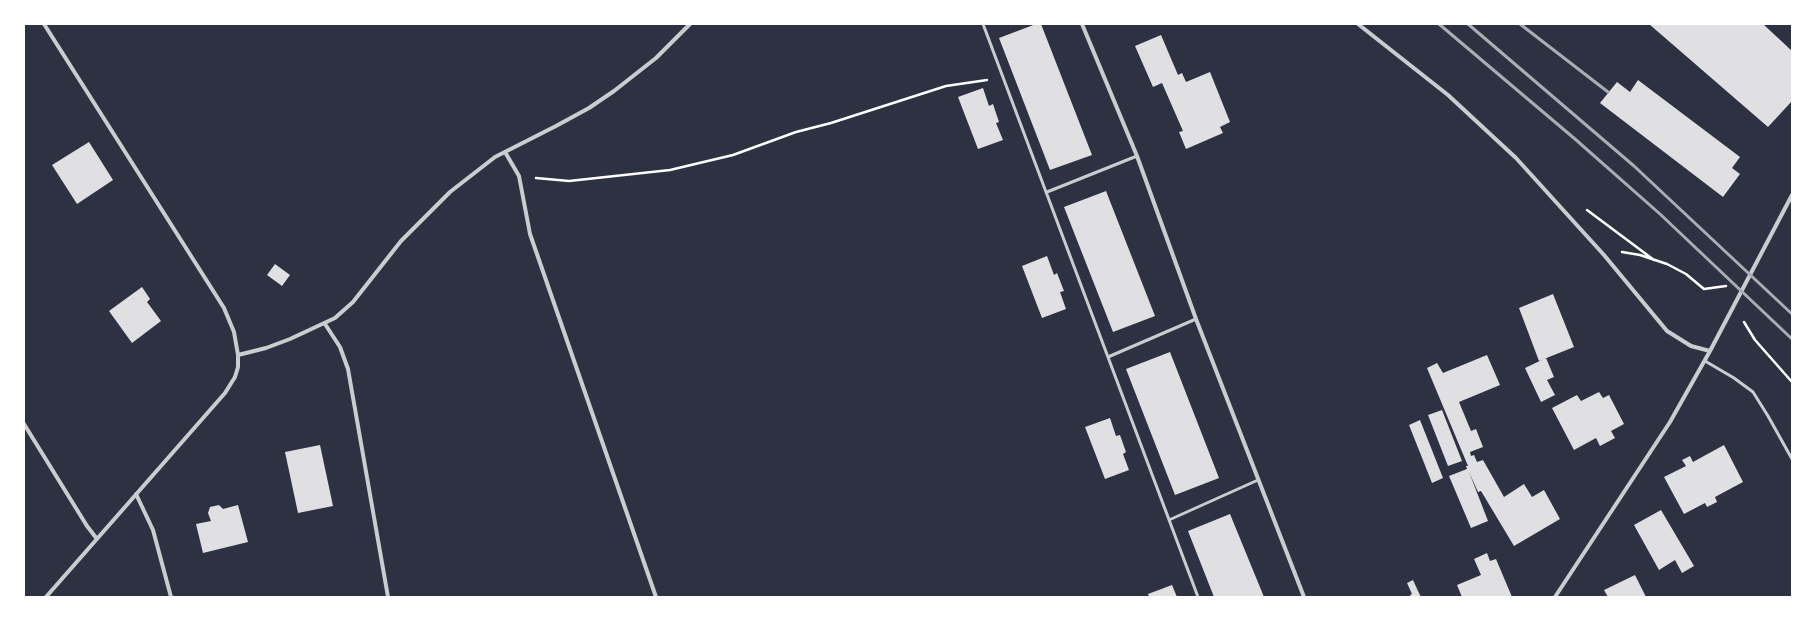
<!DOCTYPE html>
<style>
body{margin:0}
#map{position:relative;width:1816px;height:621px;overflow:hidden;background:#2d3142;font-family:"Varela Round",sans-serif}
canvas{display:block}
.frame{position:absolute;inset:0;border:25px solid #fff;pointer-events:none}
</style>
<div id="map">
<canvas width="1816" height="621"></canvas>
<div class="frame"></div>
</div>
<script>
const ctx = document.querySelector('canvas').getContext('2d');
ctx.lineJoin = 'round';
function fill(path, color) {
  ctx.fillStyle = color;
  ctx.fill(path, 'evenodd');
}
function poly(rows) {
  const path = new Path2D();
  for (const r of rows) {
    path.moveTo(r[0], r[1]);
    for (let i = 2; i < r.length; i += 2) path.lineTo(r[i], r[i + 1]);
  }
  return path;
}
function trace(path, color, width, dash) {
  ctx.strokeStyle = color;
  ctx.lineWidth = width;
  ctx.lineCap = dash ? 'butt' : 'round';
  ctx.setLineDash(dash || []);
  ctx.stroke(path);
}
const building = poly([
 [1036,24,1041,24,1092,155,1050,170,999,38],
 [1649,24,1763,24,1792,51,1792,101,1768,127],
 [1161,35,1178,75,1182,73,1186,82,1210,72,1230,122,1220,127,1223,133,1186,149,1179,132,1183,131,1162,83,1153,87,1135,46],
 [1638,80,1740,157,1732,168,1740,174,1723,197,1600,103,1617,82,1630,92],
 [983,88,989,106,993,104,999,122,996,123,1003,140,978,149,958,97],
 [89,142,113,180,77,204,52,165],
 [1106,191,1155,316,1113,332,1064,207],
 [1047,256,1054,275,1057,273,1064,291,1060,292,1066,309,1042,318,1022,266],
 [275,264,290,275,282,286,267,275],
 [142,287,150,299,147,302,161,321,132,343,109,311],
 [1553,294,1574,347,1539,361,1519,308],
 [1170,352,1219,478,1175,495,1126,369],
 [1487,355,1500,385,1459,402,1471,431,1476,429,1483,447,1470,452,1471,456,1474,455,1477,462,1483,460,1504,497,1524,484,1532,497,1544,490,1560,519,1514,546,1481,491,1478,492,1469,472,1488,521,1471,528,1449,476,1467,469,1466,466,1468,466,1427,368,1437,363,1443,373],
 [1546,358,1554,377,1547,380,1555,395,1541,402,1525,368],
 [1599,392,1603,398,1609,395,1624,424,1611,431,1615,438,1600,446,1596,438,1574,450,1552,408,1577,395,1581,401],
 [1442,410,1462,461,1448,466,1428,415],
 [1110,418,1116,436,1120,435,1126,452,1123,454,1129,470,1105,479,1085,427],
 [1420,420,1443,478,1432,483,1409,425],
 [320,445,333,506,298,513,285,452],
 [1724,445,1743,482,1715,497,1717,502,1707,507,1705,503,1684,514,1664,477,1686,466,1682,460,1690,456,1693,462],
 [219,505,223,509,238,505,248,542,203,553,196,524,211,521,208,513,210,507],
 [1661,510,1694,566,1682,573,1675,560,1659,570,1634,525],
 [1230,514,1264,597,1214,597,1188,531],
 [1487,553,1490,561,1496,559,1512,597,1462,597,1457,585,1481,575,1474,559],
 [1635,575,1646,597,1608,597,1604,590],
 [1413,580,1418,591,1421,597,1411,597,1410,595,1412,594,1407,583],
 [1172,585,1177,597,1149,597,1148,594]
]);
const path = poly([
 [536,178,569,181,670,170,733,155,796,132,831,123,946,86,987,80],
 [1587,210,1654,260],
 [1622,252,1640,255,1667,264,1686,274,1704,289,1726,286],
 [1744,322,1755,340,1792,382]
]);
const service = poly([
 [983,24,1198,597],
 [1047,192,1137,156],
 [1108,357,1196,319],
 [1705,361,1734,378,1753,392,1768,416,1792,459],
 [1169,520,1258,480]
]);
const minor = poly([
 [44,24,224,308,234,332,238,355,238,367,235,377,225,393,46,597],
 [1082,24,1137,156,1196,319,1304,597],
 [1358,24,1448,95,1516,158,1604,255,1667,331,1691,346,1710,351],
 [505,152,519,176,530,234,656,597],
 [325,324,340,347,348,369,388,597],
 [238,355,266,348,290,339,335,318,353,302,401,241,450,192,495,157,556,126,589,108,614,91,656,58,690,24],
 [24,424,87,526,97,539],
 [136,494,153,530,171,597],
 [1555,597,1670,422,1710,351,1792,195]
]);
const rail = poly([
 [1439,24,1575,139,1660,214,1792,339],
 [1468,24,1634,166,1792,314],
 [1520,24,1608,92]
]);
fill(building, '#e0e0e3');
trace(path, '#fff', 2.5);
trace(service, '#caccd0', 3);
trace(minor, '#caccd0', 4);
trace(rail, '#abadb3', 3);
</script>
